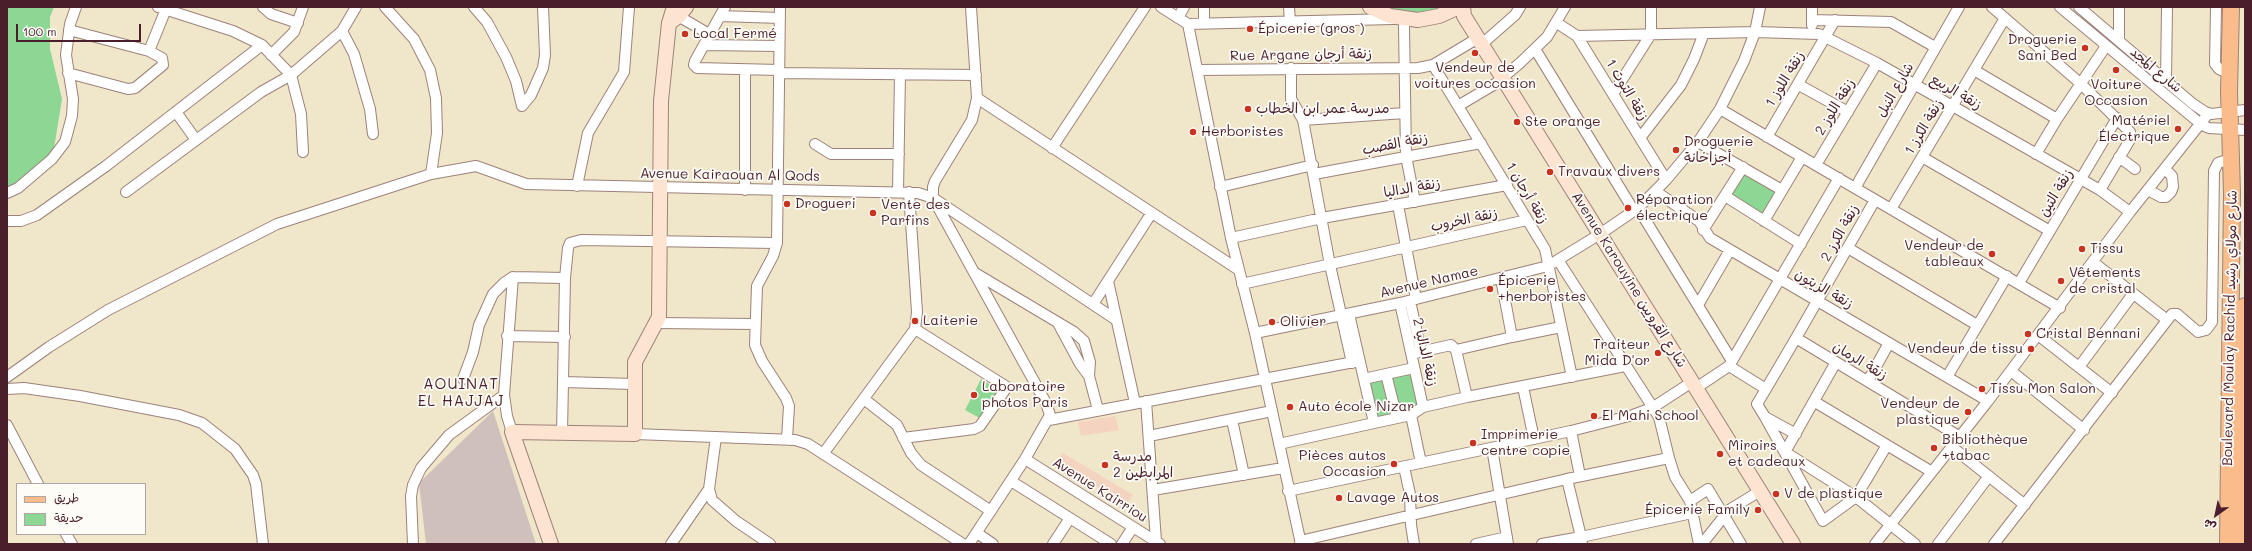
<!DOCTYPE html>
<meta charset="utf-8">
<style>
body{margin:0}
#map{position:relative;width:2252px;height:551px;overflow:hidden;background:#f0e6ca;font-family:Mali,"Playpen Sans Arabic",sans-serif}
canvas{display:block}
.frame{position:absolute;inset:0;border:8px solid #4a1f2b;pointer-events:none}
.legend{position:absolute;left:16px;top:483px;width:130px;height:52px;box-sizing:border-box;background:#fdfcf7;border:1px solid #b5a4a5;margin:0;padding:5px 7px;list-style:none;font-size:12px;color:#4a1f2b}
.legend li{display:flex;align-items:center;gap:8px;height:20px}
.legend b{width:20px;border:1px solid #b5a4a5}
.north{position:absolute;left:2196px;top:495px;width:40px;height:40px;-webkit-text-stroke:3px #fdfcf7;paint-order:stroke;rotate:213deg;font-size:11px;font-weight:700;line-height:16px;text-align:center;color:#4a1f2b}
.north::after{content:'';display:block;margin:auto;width:14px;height:18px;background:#4a1f2b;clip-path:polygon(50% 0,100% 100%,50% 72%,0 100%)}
.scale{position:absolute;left:16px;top:24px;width:125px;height:18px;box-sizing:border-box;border:2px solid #4a1f2b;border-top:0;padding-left:5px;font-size:12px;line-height:14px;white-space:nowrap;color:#4a1f2b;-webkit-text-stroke:3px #fdfcf7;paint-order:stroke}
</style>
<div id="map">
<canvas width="2252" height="551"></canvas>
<div class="frame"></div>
<ul class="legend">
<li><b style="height:5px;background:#f9bc8a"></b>طريق</li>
<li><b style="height:11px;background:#8cd794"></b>حديقة</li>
</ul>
<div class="north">ش</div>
<div class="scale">100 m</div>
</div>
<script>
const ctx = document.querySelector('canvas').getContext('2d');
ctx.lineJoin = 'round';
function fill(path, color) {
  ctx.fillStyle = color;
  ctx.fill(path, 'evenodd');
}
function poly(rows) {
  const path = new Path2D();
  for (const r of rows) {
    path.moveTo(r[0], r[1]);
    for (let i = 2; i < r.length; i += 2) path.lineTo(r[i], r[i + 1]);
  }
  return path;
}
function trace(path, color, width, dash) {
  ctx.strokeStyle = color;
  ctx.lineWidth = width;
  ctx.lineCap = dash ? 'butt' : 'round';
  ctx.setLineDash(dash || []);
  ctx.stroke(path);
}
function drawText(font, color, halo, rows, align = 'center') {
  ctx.font = font + ' Mali,"Playpen Sans Arabic",sans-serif';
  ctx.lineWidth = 3.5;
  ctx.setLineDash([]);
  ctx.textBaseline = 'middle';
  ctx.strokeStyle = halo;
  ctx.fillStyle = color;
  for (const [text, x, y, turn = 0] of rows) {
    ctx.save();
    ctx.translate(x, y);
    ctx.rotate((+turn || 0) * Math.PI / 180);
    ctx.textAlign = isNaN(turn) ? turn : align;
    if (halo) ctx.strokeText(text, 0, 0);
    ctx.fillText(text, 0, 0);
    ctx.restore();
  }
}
const built = poly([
 [1115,416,1119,430,1081,436,1078,422],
 [1063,453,1133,495,1127,504,1057,463]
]);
const industrial = poly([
 [493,411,536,544,426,544,419,483]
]);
const green = poly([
 [7,7,54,7,50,17,50,49,62,99,54,148,30,175,7,190],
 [1384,7,1448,7,1423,13,1399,12],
 [1743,168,1780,190,1762,219,1725,195],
 [1414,368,1423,407,1374,423,1364,379],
 [981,379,1003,393,985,421,965,410]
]);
const street = poly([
 [158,7,233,31,262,45,291,75,301,114,303,152],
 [263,7,271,14,298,23],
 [385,7,414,39,430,70,436,98,437,133,431,174],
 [474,7,487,22,506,57,516,81,522,106],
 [725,7,695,61,694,65,697,68,779,70],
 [780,7,777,243,773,256,757,286,755,345,762,361,786,398,789,406,787,439],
 [1161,7,1188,24],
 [1204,7,1204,24],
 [1289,7,1290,21],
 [1992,7,2080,83,2130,132,2131,138,2100,190],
 [2060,7,2202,125,2209,128,2245,130],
 [2079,7,2193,104,2205,112,2211,114,2245,110],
 [2216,7,2215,64,2219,69,2230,74],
 [673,13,709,34],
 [720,16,780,18],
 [1178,18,1184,7],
 [1812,20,1891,22,1935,47],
 [1557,23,1577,36,1666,180],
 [1188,24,1231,238,1255,333,1301,544],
 [1188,24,1393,19],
 [1812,25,1812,7],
 [1404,26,1406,156,1415,202],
 [69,30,149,51,166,9],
 [342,31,354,54,370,109,373,134],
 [1577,36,1755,32,1819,34,1877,63,2100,190,2130,212],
 [2119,41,2119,7],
 [1482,44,1515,15,1520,7],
 [704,45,779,46],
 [1535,49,1634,211],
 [271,55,294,32,303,7],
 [1433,65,1478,38],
 [1291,68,1291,99,1303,120,1330,265,1352,363],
 [745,70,745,190],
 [1198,70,1418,68,1433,65,1545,249,1572,377],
 [1974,70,2057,119],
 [68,73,128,89,135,88,163,65,162,58,149,51],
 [779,73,976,75],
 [2166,80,2167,7],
 [1799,85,1848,112],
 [1613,94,1651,34,1651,7],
 [977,98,1239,270],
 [522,106,531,95,543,68,545,55,543,7],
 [1458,106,1495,84,1520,63,1547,37,1565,7],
 [1720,109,2060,308],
 [176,112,196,140],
 [1303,120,1405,113],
 [1767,137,1835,20],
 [1640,138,1681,85,1694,59,1704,33],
 [1698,142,1782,190],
 [815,144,831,154,899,154],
 [1052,148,1145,7],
 [2036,154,2057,119,2106,46],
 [1922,157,2050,231],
 [2119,157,2135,169],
 [1816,165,1877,63],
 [1314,174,1481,143],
 [577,186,588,133,624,72,629,7],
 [1220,187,1313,165],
 [1855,188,1959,7],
 [2148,190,2161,197,2166,197,2171,192,2173,187,2172,176,2165,169],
 [1655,191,1699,221,1710,238,1988,401],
 [126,192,261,92,291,75,342,31,356,7],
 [898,192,900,74],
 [7,193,18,188,52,159,65,142,72,116,73,99,66,55,70,24,76,7],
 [1725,196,1801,244],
 [1398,205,1416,299],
 [1638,208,1732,361],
 [1891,209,2005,18],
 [7,221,21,221,37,215,106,166,262,45],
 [1764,221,1802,157],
 [1703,230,1743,167],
 [1231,238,1322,218,1507,185],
 [1848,248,1977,325],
 [1558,260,1659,417,1669,458],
 [2093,262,2167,320],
 [975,273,1074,332,1084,341,1090,362,1089,376,1098,410],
 [1108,281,1135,403],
 [2019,283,2117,118],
 [1242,284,1527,220],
 [1410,301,1421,351],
 [1400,303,1423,407],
 [1093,304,1151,214],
 [1698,305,1730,250],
 [1349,314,1374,423,1411,415,1423,407,1467,397,1625,366],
 [657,323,755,324],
 [1059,325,1080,364,1089,376],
 [1255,333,1400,303,1548,266,1600,234,1638,208,1666,180,1698,142,1720,109,1744,61,1755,32,1760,7],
 [2038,335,2112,393],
 [507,336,565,337],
 [1512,337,1561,327],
 [1796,338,1875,200],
 [1415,353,1451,345,1456,350],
 [1836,362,1785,452,1856,497,1915,544],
 [1729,366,1766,389,1757,404,1765,417,1796,434],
 [2079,367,2133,294],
 [2011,371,2084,430],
 [1386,374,1414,368],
 [7,377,49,347,108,310,277,224,431,174,476,166,526,184,918,193,933,198,1115,319],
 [1947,377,2007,276],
 [463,379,473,352,479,325,493,294,504,283,513,277,565,278],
 [1364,379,1386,374,1397,418],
 [1868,381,1889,343],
 [564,382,634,384],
 [1523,387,1534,439],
 [1696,388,1729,366,1839,178],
 [7,389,24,388,80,396,179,415,202,423,235,449,253,475,256,484,263,544],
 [1766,389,1796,338,1960,437],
 [1467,397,1456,350,1512,337,1501,279],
 [864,399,897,425,911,453,921,465,991,511],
 [1146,401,1156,541],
 [1815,402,1932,472],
 [1411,415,1421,463],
 [1765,417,1823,521,1856,497,1887,445],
 [1049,420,1359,361],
 [1232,420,1244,475],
 [7,425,38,484],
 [1571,431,1580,476],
 [512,432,507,416,504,395,513,277],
 [562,433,565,278,568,248,570,243,581,240,777,243],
 [635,434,795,440,808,444,963,544],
 [1149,436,1272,411],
 [716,437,709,489,712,500,736,521,770,544],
 [903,438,974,429,980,426,1007,387,915,329],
 [1279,444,1374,423],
 [1952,447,2025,505],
 [1492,448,1508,544],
 [823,454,915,329,917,312,909,192],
 [1025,459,1160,544],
 [1404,467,1410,494,1411,525,1414,544],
 [1011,481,1111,544],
 [1153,490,1283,468],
 [1288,491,1571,431,1633,415,1652,408,1692,382],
 [1690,501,1675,477,1669,458,1567,479,1581,537,1692,513],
 [977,533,993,544],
 [66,534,72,544],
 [1300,541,1567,479],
 [413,544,411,496,413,485,421,468,449,435,504,395],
 [671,544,709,489],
 [969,544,1025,459,1050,415,1046,403,933,198,933,187,935,181,972,120,977,98,971,7],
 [1053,544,1070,518],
 [1122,544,1133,527],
 [1476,544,1507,537],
 [1542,544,1581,537,1582,544],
 [1699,544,1690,501,1708,489,1741,544],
 [1702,544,1729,510,1760,491],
 [1875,544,1988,401,2130,212,2208,114],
 [1938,544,1989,476],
 [1994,544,2172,314,2177,314,2198,332,2206,330,2212,322,2214,171,2218,163,2230,159]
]);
const secondary = poly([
 [1370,7,1390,16,1418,20,1439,16,1459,7],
 [1463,7,1464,16,1793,544],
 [669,23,679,16,686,7],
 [551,544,512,432,635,434,635,362,659,317,661,101,669,23,674,7]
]);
const primary = poly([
 [2228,544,2232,193,2229,92,2231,7],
 [2242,544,2245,306]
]);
const markers = [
 [1250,29,4,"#c8321e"],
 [685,34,4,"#c8321e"],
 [2085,48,4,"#c8321e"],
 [1475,53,4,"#c8321e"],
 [2116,70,4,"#c8321e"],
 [1248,109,4,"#c8321e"],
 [1517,122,4,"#c8321e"],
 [2178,129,4,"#c8321e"],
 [1193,132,4,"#c8321e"],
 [1676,150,4,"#c8321e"],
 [1550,172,4,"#c8321e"],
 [787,204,4,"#c8321e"],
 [1628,208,4,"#c8321e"],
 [873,213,4,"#c8321e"],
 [2082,249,4,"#c8321e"],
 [1992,254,4,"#c8321e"],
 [2061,281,4,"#c8321e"],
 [1490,289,4,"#c8321e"],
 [915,321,4,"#c8321e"],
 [1272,322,4,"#c8321e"],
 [2028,334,4,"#c8321e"],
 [2031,349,4,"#c8321e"],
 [1658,353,4,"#c8321e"],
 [1982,389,4,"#c8321e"],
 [974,395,4,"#c8321e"],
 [1290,407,4,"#c8321e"],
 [1968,412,4,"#c8321e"],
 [1594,416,4,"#c8321e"],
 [1473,443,4,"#c8321e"],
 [1934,448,4,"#c8321e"],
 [1720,454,4,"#c8321e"],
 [1394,464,4,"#c8321e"],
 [1105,465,4,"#c8321e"],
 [1776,494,4,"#c8321e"],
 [1339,498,4,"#c8321e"],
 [1758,510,4,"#c8321e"]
];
const poiNames = [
 ["Épicerie (gros )",1258,29],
 ["Local Fermé",693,34],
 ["Droguerie",2077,40,"right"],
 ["Sani Bed",2077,56,"right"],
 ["Vendeur de",1475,68,"center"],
 ["voitures occasion",1475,84,"center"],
 ["Voiture",2116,85,"center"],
 ["Occasion",2116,101,"center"],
 ["مدرسة عمر ابن الخطاب",1256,109],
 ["Matériel",2170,121,"right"],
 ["Électrique",2170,137,"right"],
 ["Ste orange",1525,122],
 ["Herboristes",1201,132],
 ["Droguerie",1684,142],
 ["أجزاخانة",1684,158],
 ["Travaux divers",1558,172],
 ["Réparation",1636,200],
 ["électrique",1636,216],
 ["Drogueri",795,204],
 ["Vente des",881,205],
 ["Parfins",881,221],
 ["Vendeur de",1984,246,"right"],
 ["tableaux",1984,262,"right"],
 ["Tissu",2090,249],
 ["Vêtements",2069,273],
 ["de cristal",2069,289],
 ["Épicerie",1498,281],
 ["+herboristes",1498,297],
 ["Laiterie",923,321],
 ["Olivier",1280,322],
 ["Cristal Bennani",2036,334],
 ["Traiteur",1650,345,"right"],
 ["Mida D'or",1650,361,"right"],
 ["Vendeur de tissu",2023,349,"right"],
 ["Laboratoire",982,387],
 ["photos Paris",982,403],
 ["Tissu Mon Salon",1990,389],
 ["Vendeur de",1960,404,"right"],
 ["plastique",1960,420,"right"],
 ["Auto école Nizar",1298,407],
 ["El Mahi School",1602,416],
 ["Imprimerie",1481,435],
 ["centre copie",1481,451],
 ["Bibliothèque",1942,440],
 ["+tabac",1942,456],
 ["Miroirs",1728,446],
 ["et cadeaux",1728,462],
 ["Pièces autos",1386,456,"right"],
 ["Occasion",1386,472,"right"],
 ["مدرسة",1113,457],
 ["المرابطين 2",1113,473],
 ["V de plastique",1784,494],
 ["Lavage Autos",1347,498],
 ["Épicerie Family",1750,510,"right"]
];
const streetNames = [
 ["Rue Argane زنقة أرجان",1301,55,-1],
 ["شارع المجد",2156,70,40],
 ["زنقة اللوز 1",1785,79,-59],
 ["زنقة التوت 1",1627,90,59],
 ["شارع النبل",1895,90,-60],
 ["زنقة الربيع",1956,92,30],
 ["زنقة اللوز 2",1835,107,-59],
 ["زنقة الكرز 1",1924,127,-59],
 ["زنقة القصب",1395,144,-11],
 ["Avenue Kairaouan Al Qods",730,175,1],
 ["زنقة الداليا",1412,188,-10],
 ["زنقة أرجان 1",1527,193,59],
 ["زنقة التين",2056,193,-59],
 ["زنقة الخروب",1464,220,-12],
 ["زنقة الكرز 2",1840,233,-61],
 ["Avenue Karouyine شارع القرويين",1629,280,58],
 ["Avenue Namae",1429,282,-13],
 ["زنقة الزيتون",1824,289,30],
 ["Boulevard Moulay Rachid شارع مولاي رشيد",2230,328,-89],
 ["زنقة الداليا 2",1425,352,77],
 ["زنقة الرمان",1860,361,31],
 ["Avenue Kairriou",1100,490,32]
];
const neighbourhoodNames = [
 ["AOUINAT",461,384],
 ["EL HAJJAJ",461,401]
];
fill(built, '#f4d3c0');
fill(industrial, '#d0c0bc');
fill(green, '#8cd794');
trace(street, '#9d827a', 12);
trace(secondary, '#9d827a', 16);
trace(primary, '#9d827a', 18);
trace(street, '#fff', 10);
trace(secondary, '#fde4d0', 14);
trace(primary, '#f9bc8a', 16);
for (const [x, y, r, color] of markers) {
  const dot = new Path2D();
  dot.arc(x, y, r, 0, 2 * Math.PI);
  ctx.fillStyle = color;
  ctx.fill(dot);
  trace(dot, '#fdfcf7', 1.5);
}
drawText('14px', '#4a1f2b', '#fdfcf7', poiNames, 'left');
drawText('14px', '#4a1f2b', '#fdfcf7', streetNames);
ctx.letterSpacing = '1px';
drawText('15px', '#4a1f2b', '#fdfcf7', neighbourhoodNames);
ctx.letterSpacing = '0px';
</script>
